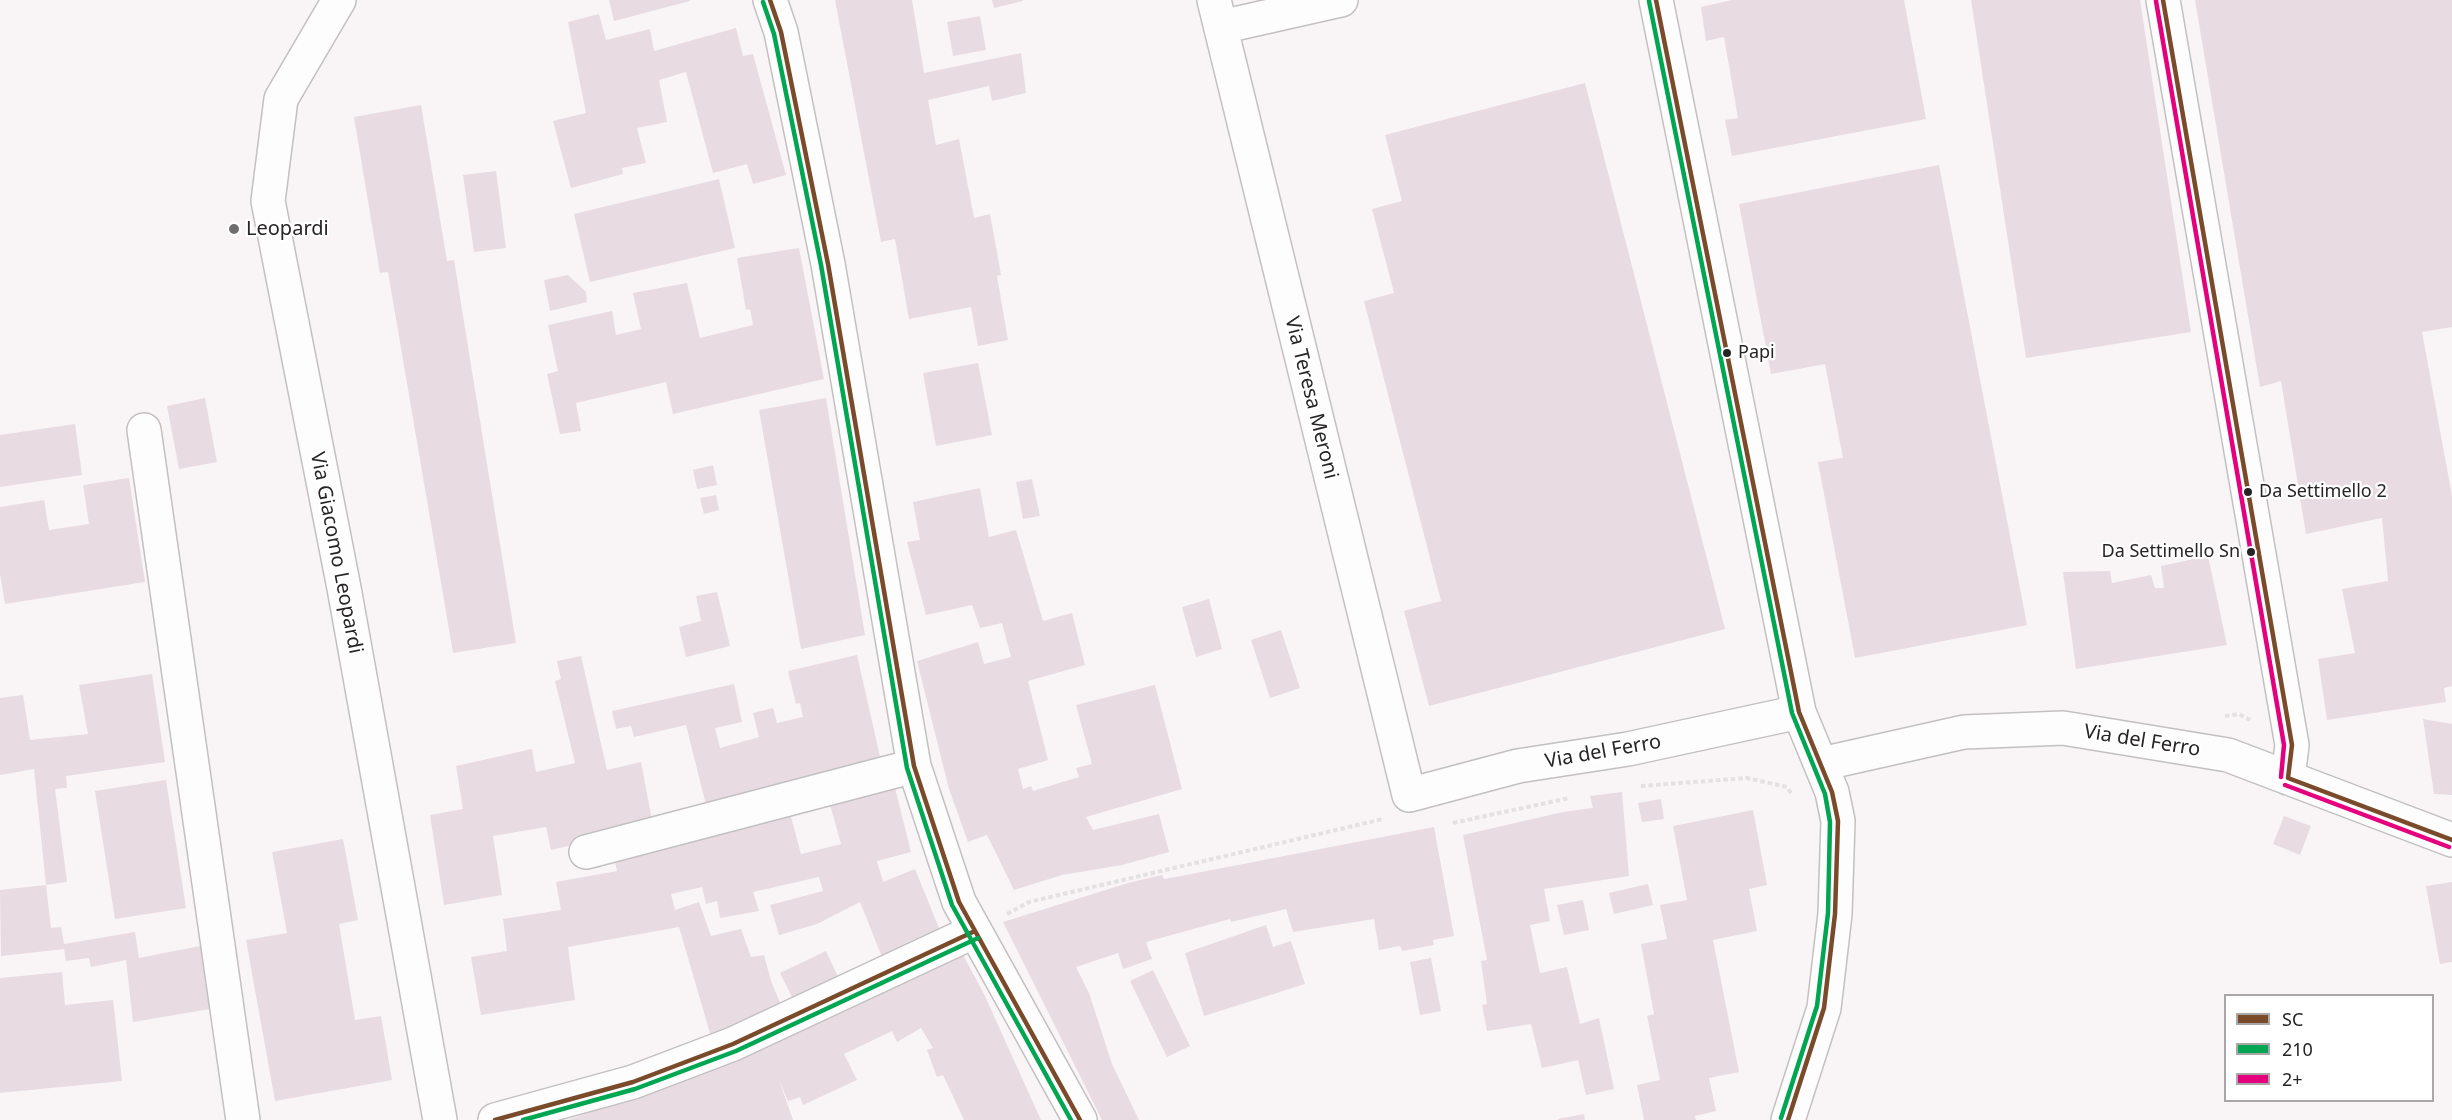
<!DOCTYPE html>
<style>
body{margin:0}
#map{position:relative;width:2452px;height:1120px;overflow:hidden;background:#f9f4f6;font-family:"Noto Sans",sans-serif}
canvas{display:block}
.legend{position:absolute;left:2224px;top:994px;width:210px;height:108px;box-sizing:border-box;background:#fff;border:2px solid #a9a7a8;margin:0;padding:8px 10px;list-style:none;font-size:18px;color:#272425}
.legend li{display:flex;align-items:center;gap:12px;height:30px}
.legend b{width:30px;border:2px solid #a9a7a8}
</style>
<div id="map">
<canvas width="2452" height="1120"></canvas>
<ul class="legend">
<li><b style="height:8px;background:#7a4b2a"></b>SC</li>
<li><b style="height:8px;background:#00a651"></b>210</li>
<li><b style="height:8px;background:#e5007d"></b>2+</li>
</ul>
</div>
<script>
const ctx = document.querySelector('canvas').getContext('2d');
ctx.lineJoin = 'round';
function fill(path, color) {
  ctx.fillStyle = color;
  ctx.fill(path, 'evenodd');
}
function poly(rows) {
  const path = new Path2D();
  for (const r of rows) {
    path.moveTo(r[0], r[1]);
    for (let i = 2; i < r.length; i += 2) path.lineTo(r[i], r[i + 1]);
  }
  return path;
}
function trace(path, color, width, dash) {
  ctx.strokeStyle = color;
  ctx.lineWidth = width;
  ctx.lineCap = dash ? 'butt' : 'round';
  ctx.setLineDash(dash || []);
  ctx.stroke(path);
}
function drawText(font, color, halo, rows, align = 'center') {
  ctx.font = font + ' "Noto Sans",sans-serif';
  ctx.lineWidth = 4.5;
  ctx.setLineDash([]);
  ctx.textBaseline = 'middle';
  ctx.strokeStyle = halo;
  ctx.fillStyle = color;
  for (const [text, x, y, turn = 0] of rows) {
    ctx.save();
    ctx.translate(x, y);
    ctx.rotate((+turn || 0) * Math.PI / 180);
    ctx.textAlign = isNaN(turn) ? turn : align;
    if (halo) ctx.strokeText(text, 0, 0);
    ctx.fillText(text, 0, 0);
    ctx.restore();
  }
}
const building = poly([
 [609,0,690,0,690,1,614,21],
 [835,0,912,0,924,73,1021,53,1026,93,992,101,989,86,928,100,936,145,959,139,974,218,990,214,1001,275,997,276,1008,340,978,346,971,307,909,319,895,239,881,242],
 [992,0,1023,0,1023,1,994,8],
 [1732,0,1904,0,1926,119,1732,156,1725,120,1738,118,1724,37,1706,41,1701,7],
 [1971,0,2140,0,2191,332,2026,358],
 [2195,0,2452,0,2452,327,2422,332,2452,496,2452,686,2444,688,2446,702,2327,720,2318,659,2355,653,2342,589,2388,581,2382,518,2306,534,2281,381,2260,387],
 [599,14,606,40,650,29,654,51,736,28,743,56,753,54,786,175,753,184,747,164,713,173,686,72,659,80,667,122,637,128,646,163,622,168,623,174,571,188,553,121,586,113,568,22],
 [980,16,986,50,953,56,947,22],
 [1585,83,1725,629,1429,706,1404,611,1441,601,1364,301,1394,293,1372,209,1402,201,1385,135],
 [421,105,447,261,454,260,516,643,453,653,388,272,380,273,354,117],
 [1939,165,2027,625,1855,658,1818,462,1843,458,1825,364,1771,374,1739,204],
 [496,171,506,248,474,252,463,175],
 [719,179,735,248,590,282,574,214],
 [799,248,824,379,673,414,666,382,576,403,581,431,560,434,547,374,558,371,548,325,612,311,616,335,641,329,633,293,687,283,700,338,753,325,750,309,746,310,737,258],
 [568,275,586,292,587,302,550,311,544,280],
 [978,363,992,435,936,446,923,373],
 [205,398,217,462,179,469,167,406],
 [826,398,865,635,801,649,759,410],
 [75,424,82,475,0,487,0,435],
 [713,465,717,485,697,489,693,470],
 [129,478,145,582,5,604,0,574,0,507,44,500,49,530,89,524,83,485],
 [1032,479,1040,516,1023,519,1016,482],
 [980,488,989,537,1016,530,1043,621,1072,613,1085,665,1028,681,1048,760,1018,769,1023,789,1031,786,1033,791,1079,777,1076,768,1092,764,1076,705,1155,685,1182,789,1086,817,1093,830,1159,814,1169,852,1122,865,1062,875,1014,890,987,835,968,842,949,789,917,661,978,642,984,664,1011,657,1002,623,980,628,972,605,926,615,907,542,920,540,913,502],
 [716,495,719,510,704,514,700,498],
 [2208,556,2227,645,2076,669,2063,572,2110,571,2112,583,2151,575,2155,588,2164,588,2161,566],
 [717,592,730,646,686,657,679,627,701,621,696,596],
 [1209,599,1222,649,1196,657,1182,607],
 [1281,630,1300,688,1270,698,1251,640],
 [857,655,881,761,706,805,686,725,634,737,631,726,616,729,612,711,734,684,742,722,715,728,720,748,759,737,753,713,773,708,777,723,803,717,800,703,796,704,788,671],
 [581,656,607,770,641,762,653,826,551,850,546,827,493,836,502,895,444,905,430,815,463,809,456,766,532,749,536,772,575,763,555,681,561,679,557,661],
 [152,674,165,762,66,776,67,788,55,789,67,882,46,885,51,928,61,927,64,944,135,932,139,958,205,945,216,1008,133,1022,126,960,91,967,89,958,66,961,64,949,1,956,0,890,46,885,34,769,0,775,0,698,23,695,30,740,88,734,79,685],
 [2423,719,2452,724,2452,795,2434,794],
 [166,780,186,908,115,919,95,791],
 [894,784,911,852,877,861,883,882,915,869,941,933,882,957,860,902,817,924,779,935,770,905,823,891,819,877,753,892,759,911,720,918,717,901,706,904,702,887,671,894,675,910,699,902,711,936,741,929,751,957,764,955,771,981,783,1010,712,1040,679,927,568,947,575,1000,481,1015,471,957,507,951,503,919,561,910,556,882,617,871,613,854,790,813,801,854,841,844,829,801],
 [1622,792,1629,876,1544,889,1550,921,1530,925,1540,973,1567,967,1580,1024,1599,1018,1614,1089,1586,1095,1578,1060,1542,1068,1531,1024,1487,1031,1482,1005,1487,1004,1481,961,1487,960,1463,835,1563,812,1593,808,1590,796],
 [1661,799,1664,819,1642,822,1638,803],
 [1753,810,1767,885,1749,889,1757,931,1713,940,1739,1072,1709,1078,1716,1111,1695,1116,1696,1120,1644,1120,1637,1085,1660,1080,1647,1016,1654,1014,1641,944,1667,939,1660,905,1687,900,1673,826],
 [2284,816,2311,826,2300,855,2273,844],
 [1434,827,1454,936,1433,940,1434,945,1402,951,1400,946,1379,950,1374,919,1293,932,1286,909,1231,922,1230,919,1146,942,1152,959,1123,969,1118,953,1076,967,1089,993,1112,1064,1139,1120,1102,1120,1003,922,1128,883,1162,875,1164,879,1181,876],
 [343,839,358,920,339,924,355,1020,381,1016,392,1080,275,1101,246,940,287,933,272,852],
 [2452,882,2452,962,2440,964,2426,886],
 [1648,884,1653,905,1614,914,1609,893],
 [1583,900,1589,930,1564,935,1557,905],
 [1266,925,1273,947,1291,941,1305,984,1204,1016,1185,953],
 [826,951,839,979,794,1001,780,973],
 [962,953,984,994,1041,1120,964,1120,943,1075,937,1077,927,1050,933,1048,921,1028,897,1042,892,1031,844,1054,857,1080,803,1105,800,1097,788,1101,779,1080,793,1120,568,1120,767,1048,765,1042],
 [1431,958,1441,1011,1420,1015,1410,962],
 [1153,970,1190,1046,1167,1057,1130,981],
 [62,972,65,1005,113,1000,122,1081,0,1093,0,978],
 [1584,1114,1585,1120,1558,1120,1558,1119]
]);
const path = poly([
 [2225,716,2239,714,2252,721],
 [1641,786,1747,778,1787,787,1791,793],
 [1453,823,1569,798],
 [1007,914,1029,902,1383,819]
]);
const minor = poly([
 [339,0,281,99,268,201,344,588,440,1120],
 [770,0,781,32,828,264,914,766,959,902,1080,1120],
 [1214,0,1409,795,1518,766,1628,749,1799,712],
 [1656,0,1799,712,1832,792,1838,821,1835,914,1824,1008,1788,1120],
 [2163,0,2292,745,2288,778],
 [1221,27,1341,0],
 [144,430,243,1120],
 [1821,764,1964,732,2063,728,2228,755,2452,840],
 [586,852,914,766],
 [495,1120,633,1082,733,1044,975,931]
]);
const bus1 = poly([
 [770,0,781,32,828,264,914,766,959,902,1080,1120],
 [1656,0,1799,712,1832,792,1838,821,1835,914,1824,1008,1788,1120],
 [2163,0,2292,745,2288,778,2452,840],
 [495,1120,633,1082,733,1044,975,931]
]);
const bus2 = poly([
 [1649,1,1792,713,1825,794,1830,822,1828,913,1817,1006,1781,1118],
 [763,2,774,34,821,265,907,768,952,905,1071,1120],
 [523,1120,635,1089,736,1051,978,938]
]);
const bus3 = poly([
 [2156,1,2284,745,2281,777],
 [2285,785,2449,847]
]);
const markers = [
 [234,229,6,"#706d6e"],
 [1727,353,5,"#272425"],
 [2248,492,5,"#272425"],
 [2251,552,5,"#272425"]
];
const busNames = [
 ["Papi",1738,353],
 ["Da Settimello 2",2259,492],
 ["Da Settimello Sn",2240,552,"right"]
];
const poiNames = [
 ["Leopardi",246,229]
];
const streetNames = [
 ["Via Teresa Meroni",1311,398,76],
 ["Via Giacomo Leopardi",336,553,79],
 ["Via del Ferro",2142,741,9],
 ["Via del Ferro",1603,752,-10]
];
fill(building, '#e8dce2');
trace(minor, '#c3c0c1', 36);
trace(path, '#e3e1e2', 4, [4.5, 3]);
trace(minor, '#fefdfe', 33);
trace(bus1, '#7a4b2a', 4.5);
trace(bus2, '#00a651', 4.5);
trace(bus3, '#e5007d', 4.5);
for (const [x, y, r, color] of markers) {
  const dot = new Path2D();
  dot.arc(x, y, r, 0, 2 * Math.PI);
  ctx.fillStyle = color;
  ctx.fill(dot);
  trace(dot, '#fff', 2);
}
drawText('18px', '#272425', '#fff', busNames, 'left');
drawText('20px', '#272425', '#fff', poiNames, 'left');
drawText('20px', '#272425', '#fff', streetNames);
</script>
